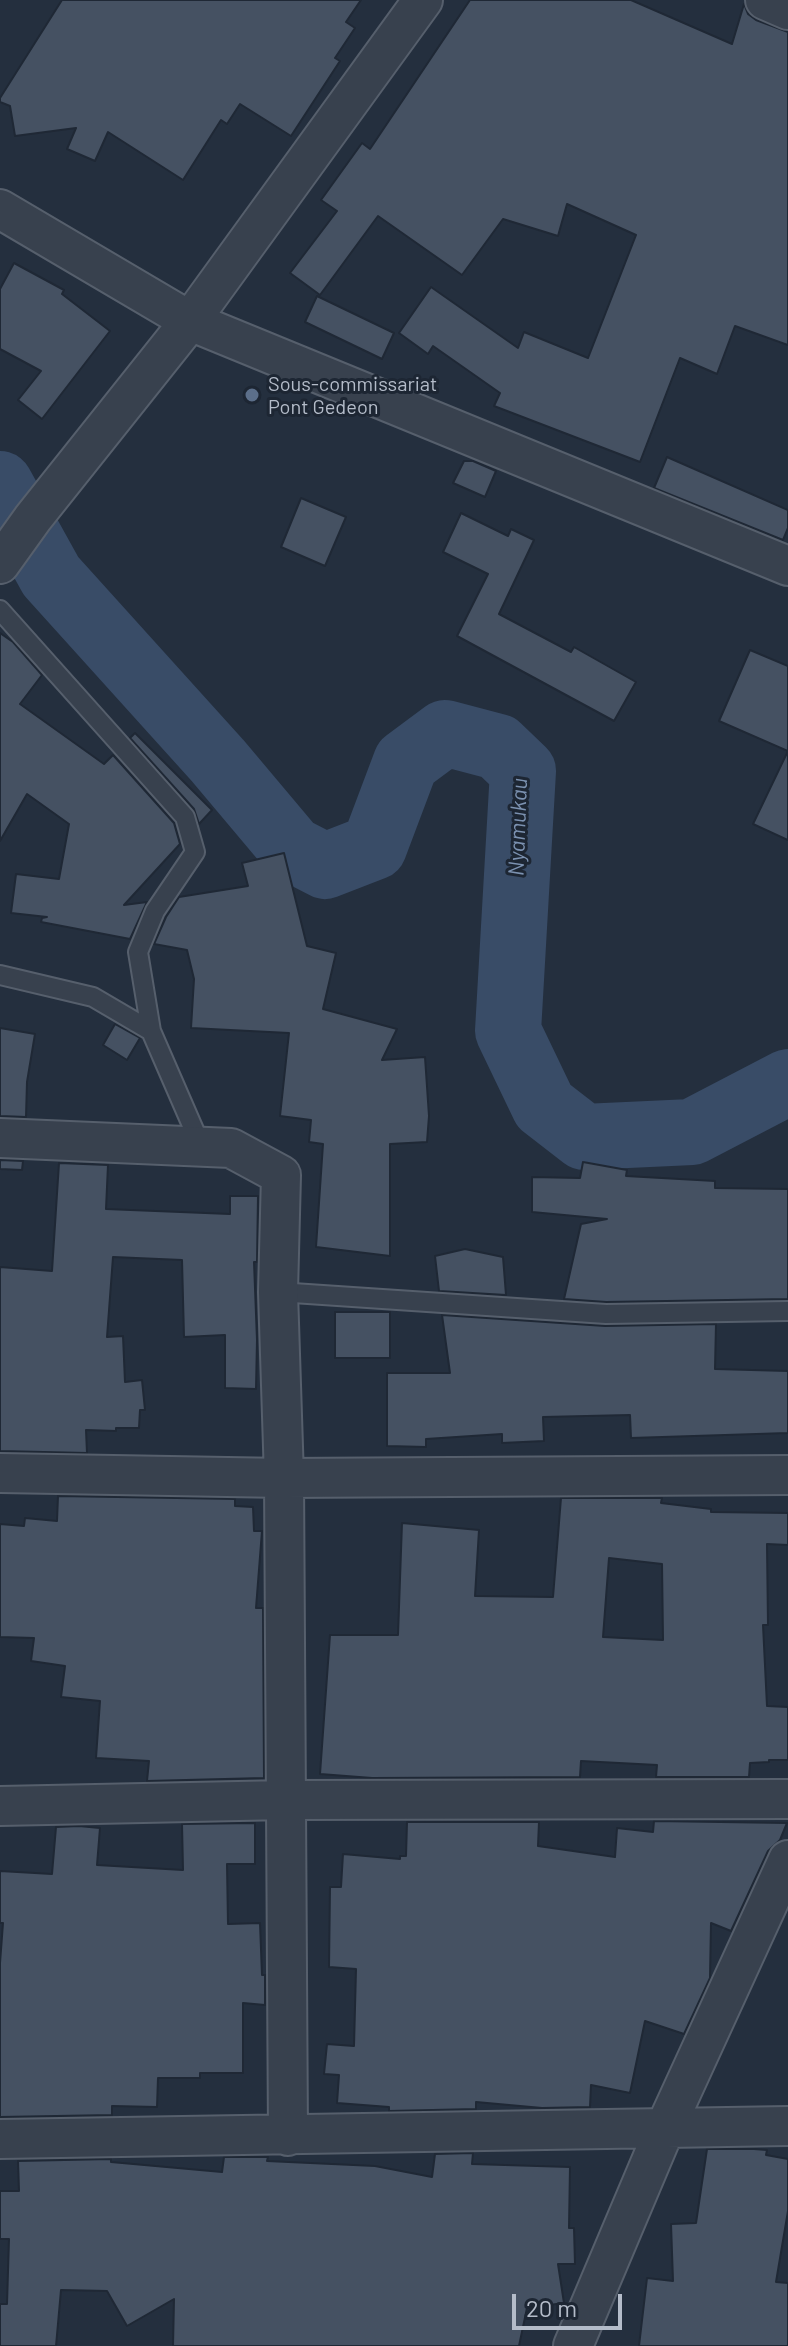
<!DOCTYPE html>
<style>
body{margin:0}
#map{position:relative;width:788px;height:2346px;overflow:hidden;background:#242f3e;font-family:Barlow,sans-serif}
canvas{display:block}
.scale{position:absolute;left:512px;top:2294px;width:110px;height:36px;box-sizing:border-box;border:4px solid #b4bcc9;border-top:0;padding-left:10px;font-size:24px;line-height:28px;white-space:nowrap;color:#b4bcc9;-webkit-text-stroke:6px #1d2633;paint-order:stroke}
</style>
<div id="map">
<canvas width="788" height="2346"></canvas>
<div class="scale">20 m</div>
</div>
<script>
const ctx = document.querySelector('canvas').getContext('2d');
ctx.lineJoin = 'round';
function poly(rows) {
  const path = new Path2D();
  for (const r of rows) {
    path.moveTo(r[0], r[1]);
    for (let i = 2; i < r.length; i += 2) path.lineTo(r[i], r[i + 1]);
  }
  return path;
}
function trace(path, color, width, dash) {
  ctx.strokeStyle = color;
  ctx.lineWidth = width;
  ctx.lineCap = dash ? 'butt' : 'round';
  ctx.setLineDash(dash || []);
  ctx.stroke(path);
}
function fill(path, color) {
  ctx.fillStyle = color;
  ctx.fill(path, 'evenodd');
}
function drawText(font, color, halo, rows, align = 'center') {
  ctx.font = font + ' Barlow,sans-serif';
  ctx.lineWidth = 6;
  ctx.setLineDash([]);
  ctx.textBaseline = 'middle';
  ctx.strokeStyle = halo;
  ctx.fillStyle = color;
  for (const [text, x, y, turn = 0] of rows) {
    ctx.save();
    ctx.translate(x, y);
    ctx.rotate((+turn || 0) * Math.PI / 180);
    ctx.textAlign = isNaN(turn) ? turn : align;
    if (halo) ctx.strokeText(text, 0, 0);
    ctx.fillText(text, 0, 0);
    ctx.restore();
  }
}
const river = poly([
 [0,484,51,576,218,761,292,849,325,866,374,847,406,762,445,733,498,747,523,771,508,1031,544,1106,584,1137,692,1132,788,1082]
]);
const building = poly([
 [62,0,361,0,346,22,355,28,335,58,340,61,291,136,240,104,227,124,221,120,183,180,108,132,95,161,67,149,76,128,15,136,10,106,0,102,0,98,62,0],
 [470,0,631,0,732,44,744,4,748,14,756,20,788,32,788,345,735,326,717,374,680,358,640,462,494,406,500,393,433,346,428,354,399,333,431,287,518,348,524,332,588,358,636,235,567,204,558,236,503,219,462,275,378,216,320,295,290,273,337,211,321,200,362,143,370,149,470,0],
 [14,263,64,290,62,294,110,331,42,419,18,400,41,371,0,349,0,289,14,263],
 [317,296,394,333,382,359,305,322,317,296],
 [667,457,788,510,788,528,783,540,654,488,667,457],
 [464,461,473,461,496,471,485,497,453,483,464,461],
 [301,498,346,517,325,566,281,547,301,498],
 [461,513,508,536,511,529,534,540,499,614,571,652,574,647,636,682,614,721,457,636,488,574,443,552,461,513],
 [0,633,13,642,42,675,20,704,104,764,113,755,174,823,180,844,124,905,147,902,130,939,41,922,42,918,47,917,11,913,16,874,59,879,69,824,27,794,0,841,0,633],
 [750,650,788,666,788,751,719,721,750,650],
 [135,733,212,810,199,824,194,809,130,738,135,733],
 [788,751,788,840,753,824,788,751],
 [284,853,307,946,336,953,323,1009,397,1029,382,1060,425,1057,429,1116,427,1142,390,1144,390,1256,316,1247,323,1144,309,1142,311,1120,280,1116,289,1033,191,1028,194,979,187,950,154,944,166,917,179,897,248,886,242,863,284,853],
 [115,1024,140,1038,127,1060,103,1045,115,1024],
 [0,1028,35,1034,27,1082,26,1117,0,1116,0,1028],
 [0,1160,23,1161,22,1170,0,1169,0,1160],
 [583,1162,627,1170,626,1176,715,1181,715,1188,788,1189,788,1299,606,1302,564,1299,581,1224,607,1219,532,1212,532,1177,580,1178,583,1162],
 [59,1163,108,1165,106,1209,230,1214,230,1196,258,1196,257,1262,254,1262,257,1340,256,1389,225,1388,225,1335,184,1337,182,1260,113,1257,107,1337,123,1336,125,1382,142,1380,145,1410,140,1410,139,1428,116,1428,116,1431,86,1430,87,1453,0,1451,0,1267,52,1271,59,1163],
 [465,1249,503,1257,506,1295,439,1291,435,1256,465,1249],
 [335,1312,390,1312,390,1358,335,1358,335,1312],
 [442,1315,605,1326,716,1324,715,1369,788,1371,788,1433,631,1438,630,1415,543,1417,544,1441,502,1443,502,1434,426,1439,426,1447,387,1446,387,1373,450,1373,442,1315],
 [58,1496,235,1499,235,1506,253,1507,254,1531,262,1531,256,1608,263,1608,264,1778,147,1781,149,1761,96,1758,100,1701,61,1697,65,1666,31,1661,34,1638,0,1637,0,1524,24,1526,25,1518,57,1521,58,1496],
 [561,1498,662,1498,661,1503,711,1509,711,1512,788,1513,788,1545,767,1544,768,1625,763,1625,767,1706,788,1707,788,1760,769,1760,769,1762,750,1763,749,1777,656,1777,657,1765,581,1761,580,1777,372,1778,320,1774,330,1635,398,1635,402,1523,479,1530,475,1596,553,1597,561,1498],
 [609,1558,662,1564,663,1640,603,1637,609,1558],
 [654,1821,787,1823,780,1840,768,1851,731,1931,711,1923,710,1978,684,2034,645,2021,630,2093,591,2085,590,2107,542,2108,476,2102,476,2109,389,2111,389,2107,337,2103,339,2075,324,2074,327,2044,354,2046,356,1969,329,1967,330,1887,341,1887,343,1854,400,1859,400,1856,406,1856,407,1822,539,1822,538,1846,615,1857,617,1828,653,1832,654,1821],
 [255,1823,255,1864,227,1864,228,1924,260,1923,262,1975,265,1975,265,2005,243,2003,243,2073,200,2073,200,2078,158,2078,157,2107,112,2106,112,2115,0,2117,0,1963,3,1923,0,1923,0,1871,52,1874,56,1827,79,1826,100,1828,97,1865,183,1870,182,1824,255,1823],
 [707,2149,754,2149,767,2150,766,2155,788,2159,788,2211,776,2282,788,2283,788,2346,639,2346,647,2278,673,2281,671,2224,696,2223,707,2149],
 [473,2153,472,2164,570,2167,569,2228,574,2228,575,2264,558,2264,564,2303,527,2308,519,2346,173,2346,174,2299,127,2326,107,2291,61,2290,56,2346,0,2346,0,2304,7,2304,9,2239,0,2239,0,2191,19,2191,18,2161,111,2159,111,2162,222,2172,224,2157,268,2157,267,2161,375,2166,432,2177,435,2154,473,2153]
]);
const service = poly([
 [0,610,185,817,195,852,155,911,138,952,151,1031,201,1146],
 [0,975,93,997,151,1031],
 [278,1292,606,1314,788,1311]
]);
const minor = poly([
 [765,0,788,10],
 [0,209,190,321,788,566],
 [0,564,33,518,190,321,423,0],
 [0,1138,231,1148,281,1175,278,1292,284,1478,288,2136],
 [0,1473,284,1478,788,1475],
 [0,1806,286,1800,788,1799],
 [0,2139,788,2126],
 [573,2346,666,2126,788,1860]
]);
const markers = [
 [252,395,8,"#5c6f8a"]
];
const poiNames = [
 ["Sous-commissariat",268,384],
 ["Pont Gedeon",268,407]
];
const waterNames = [
 ["Nyamukau",518,827,-88]
];
trace(river, '#394c67', 66);
fill(building, '#455162');
trace(building, '#1f2835', 2);
trace(service, '#565f6c', 22);
trace(minor, '#565f6c', 42);
trace(service, '#38414e', 18);
trace(minor, '#38414e', 38);
for (const [x, y, r, color] of markers) {
  const dot = new Path2D();
  dot.arc(x, y, r, 0, 2 * Math.PI);
  ctx.fillStyle = color;
  ctx.fill(dot);
  trace(dot, '#1d2633', 3);
}
drawText('20px', '#b4bcc9', '#1d2633', poiNames, 'left');
drawText('italic 22px', '#7c92b1', '#1d2633', waterNames);
</script>
